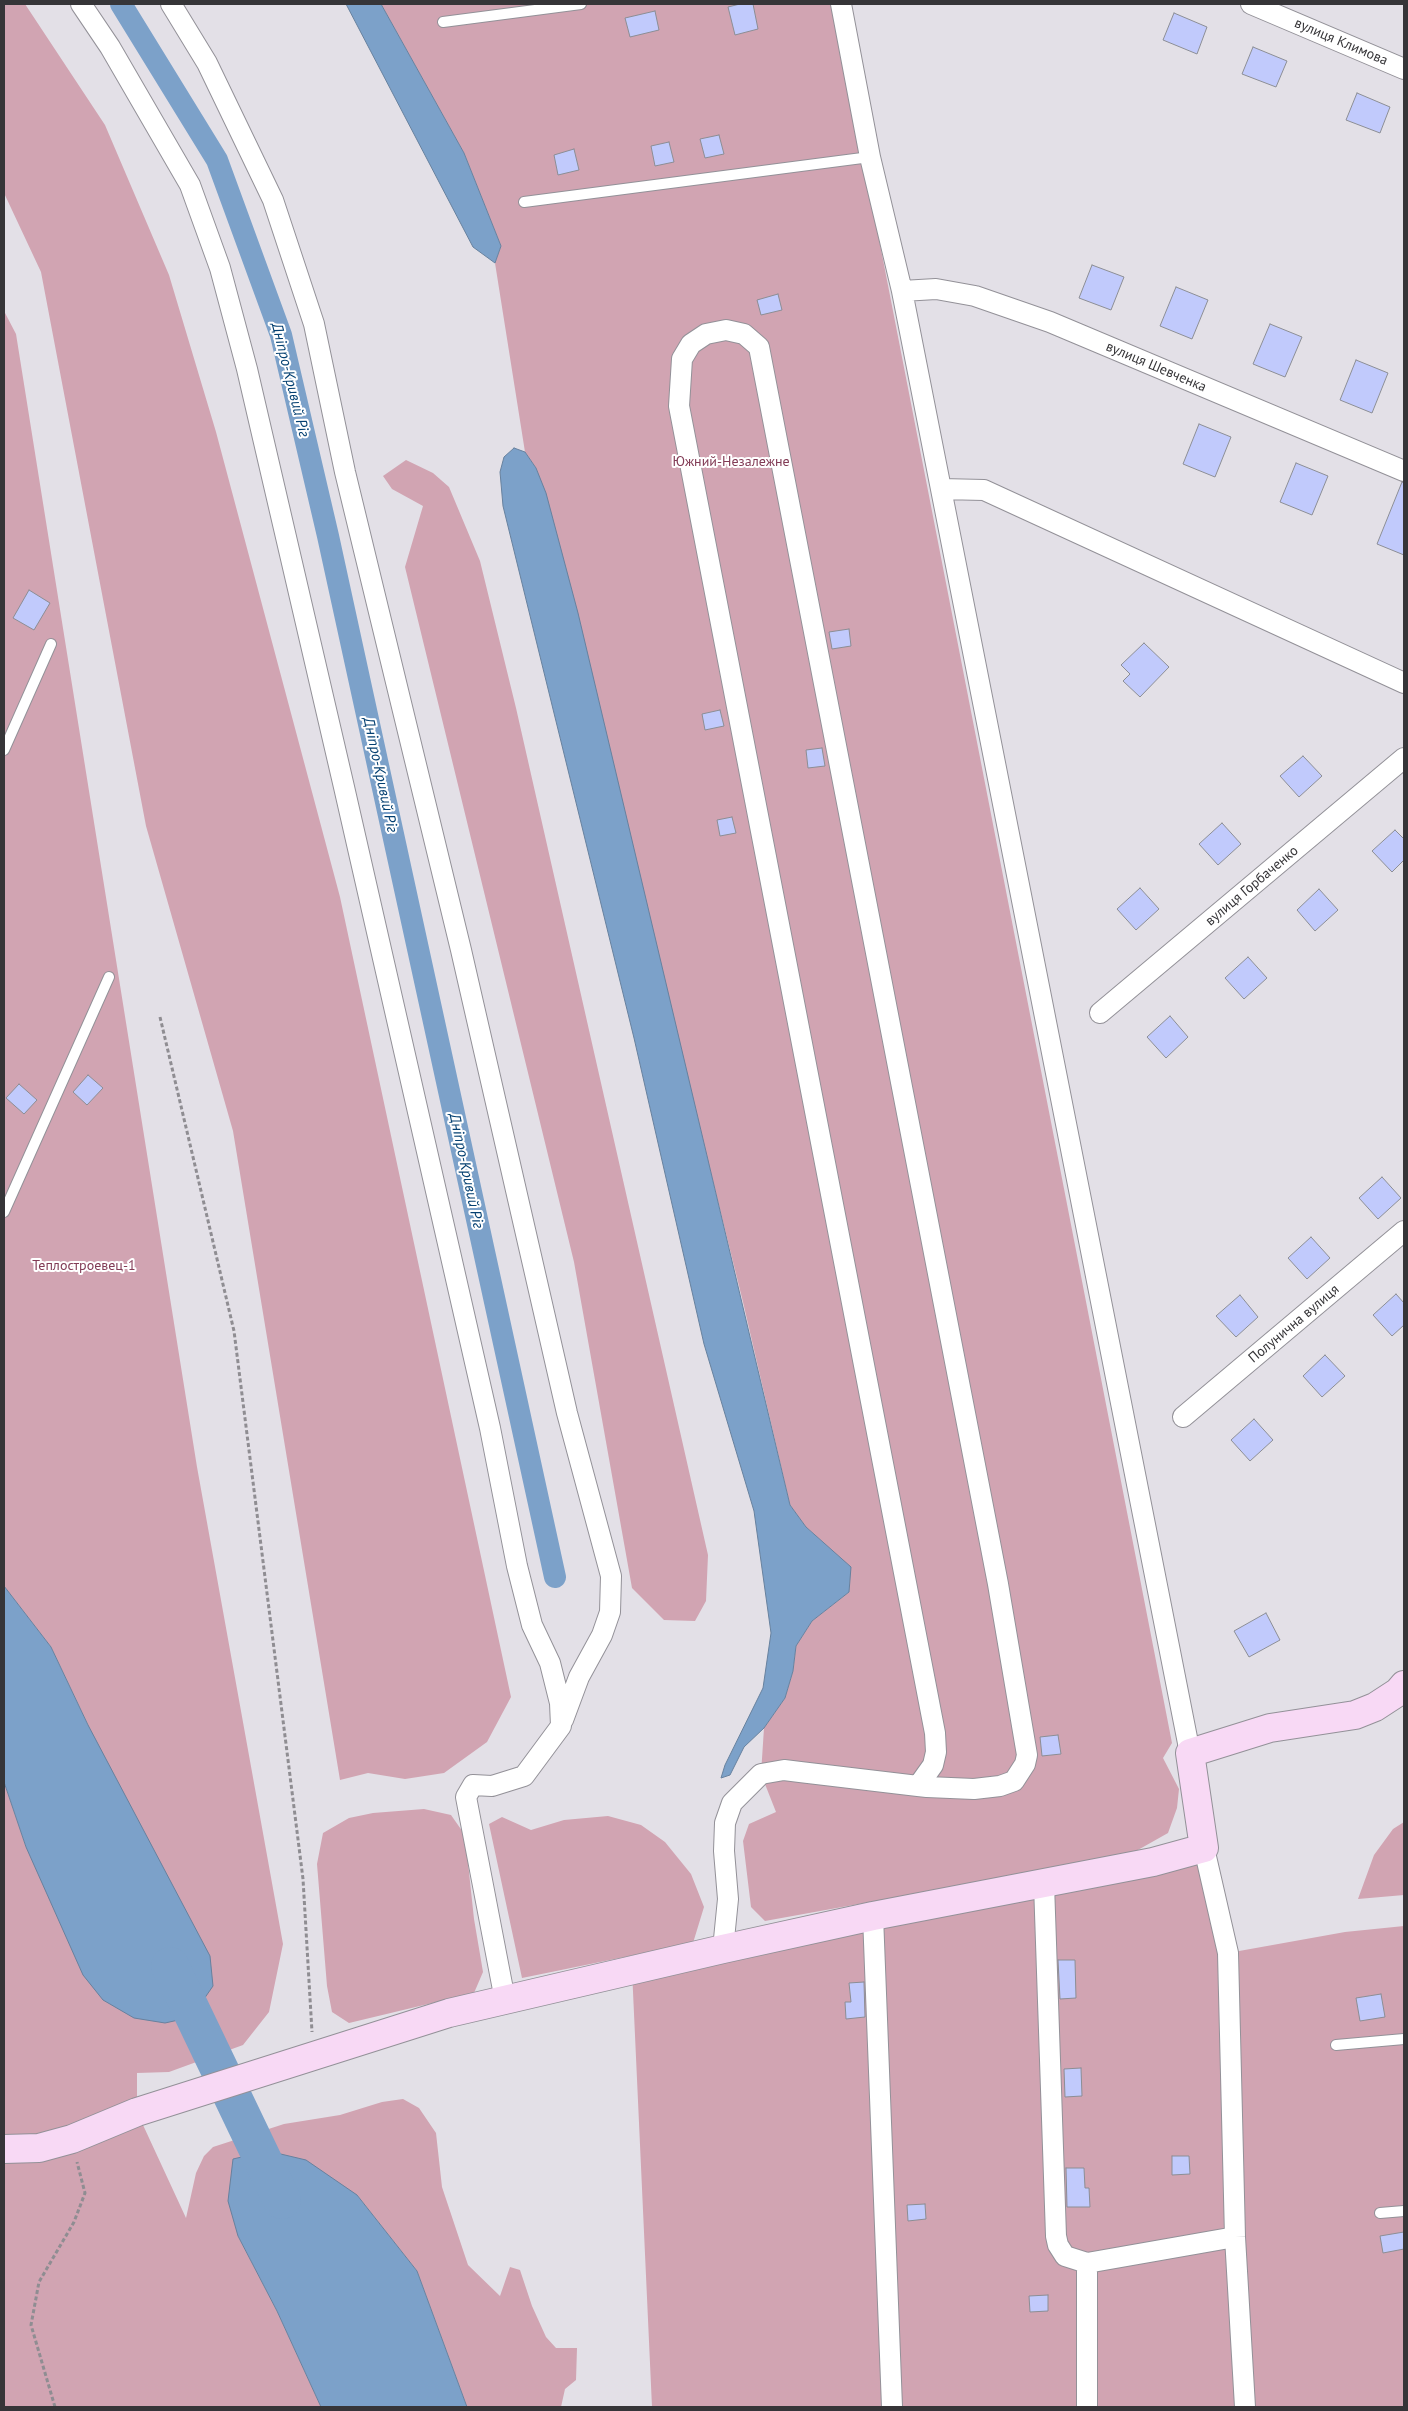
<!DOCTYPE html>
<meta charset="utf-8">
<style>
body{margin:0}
#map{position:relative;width:1408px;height:2411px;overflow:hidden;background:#e3e0e7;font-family:"PT Sans",sans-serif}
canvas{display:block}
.frame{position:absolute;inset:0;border:5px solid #363538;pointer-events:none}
</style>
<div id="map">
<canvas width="1408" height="2411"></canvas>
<div class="frame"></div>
</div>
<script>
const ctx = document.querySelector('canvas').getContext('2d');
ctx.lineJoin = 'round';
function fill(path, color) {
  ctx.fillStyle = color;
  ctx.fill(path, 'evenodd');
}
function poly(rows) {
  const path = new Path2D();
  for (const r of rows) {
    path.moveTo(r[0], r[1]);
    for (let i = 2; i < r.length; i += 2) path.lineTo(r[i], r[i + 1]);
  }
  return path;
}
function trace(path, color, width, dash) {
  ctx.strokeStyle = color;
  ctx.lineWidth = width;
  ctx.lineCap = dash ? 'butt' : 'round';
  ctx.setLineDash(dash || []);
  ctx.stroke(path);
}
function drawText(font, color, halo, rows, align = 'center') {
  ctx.font = font + ' "PT Sans",sans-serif';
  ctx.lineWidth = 4;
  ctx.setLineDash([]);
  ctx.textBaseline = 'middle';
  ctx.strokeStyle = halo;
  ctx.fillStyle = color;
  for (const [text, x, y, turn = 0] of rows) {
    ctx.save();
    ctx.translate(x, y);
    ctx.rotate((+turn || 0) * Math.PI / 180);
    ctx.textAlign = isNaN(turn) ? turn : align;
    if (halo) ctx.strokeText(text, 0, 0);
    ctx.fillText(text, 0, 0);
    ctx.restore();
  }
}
const green = poly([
 [4,4,25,4,105,125,169,275,216,432,340,897,511,1697,487,1742,444,1773,405,1779,368,1773,340,1780,233,1131,146,826,41,272,4,193],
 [381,4,841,4,870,157,878,234,1172,1743,1163,1758,1179,1789,1177,1808,1168,1833,1129,1855,765,1921,751,1907,743,1841,749,1824,776,1812,761,1774,764,1728,785,1698,793,1671,796,1646,812,1621,849,1592,850,1567,806,1527,790,1505,743,1302,536,468,525,452,495,263,501,246,464,153],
 [4,311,16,334,197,1467,283,1944,269,2012,243,2045,169,2072,137,2073,137,2112,186,2218,196,2173,204,2156,213,2147,284,2124,340,2115,382,2102,403,2099,419,2108,436,2133,442,2187,468,2265,500,2296,510,2267,520,2270,532,2306,546,2337,556,2348,577,2348,576,2380,565,2389,561,2407,467,2407,417,2271,357,2195,238,2236,277,2311,321,2407,4,2407,4,1782,26,1847,88,1725,51,1647,4,1586],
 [406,460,433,473,449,487,480,561,516,708,708,1555,706,1601,695,1621,664,1620,632,1588,574,1262,405,567,423,506,392,489,383,476],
 [424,1809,451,1815,465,1835,474,1919,483,1972,474,1993,349,2023,332,2012,327,1986,317,1864,323,1833,349,1818,373,1813],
 [608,1816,641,1825,665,1842,691,1874,704,1907,693,1943,522,1978,489,1824,502,1817,531,1830,564,1820],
 [1404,1822,1404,1895,1358,1899,1374,1855,1393,1829],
 [1193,1827,1228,1953,1345,1932,1404,1926,1404,2407,652,2407,632,1970,1044,1884,1189,1839]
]);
const water = poly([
 [346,4,381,4,464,153,501,246,495,263,473,247,346,4],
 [514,448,525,452,536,468,546,493,578,613,790,1505,806,1527,851,1567,849,1592,812,1621,796,1646,793,1671,785,1698,764,1728,744,1747,730,1775,721,1778,725,1765,763,1688,771,1633,754,1511,704,1344,634,1038,503,506,500,472,504,457,514,448],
 [4,1586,51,1647,88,1725,210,1956,213,1986,204,1999,183,2019,165,2023,134,2018,103,2000,83,1975,26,1847,4,1782,4,1586],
 [268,2151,306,2160,357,2195,417,2271,467,2407,321,2407,277,2311,238,2236,228,2201,233,2159,268,2151]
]);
const canal = poly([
 [121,4,217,160,281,335,328,536,555,1577]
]);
const river = poly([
 [170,1966,282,2200]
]);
const building = poly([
 [740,4,753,4,758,29,735,35,728,7,740,4],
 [655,11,659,30,630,37,625,18,655,11],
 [1174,13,1207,27,1197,54,1163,40,1174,13],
 [1253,47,1287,61,1276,87,1242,74,1253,47],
 [1357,93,1390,107,1380,133,1346,120,1357,93],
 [719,135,724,154,705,158,700,139,719,135],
 [669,142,674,162,655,166,651,146,669,142],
 [574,149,579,170,558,175,554,155,574,149],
 [1092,265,1124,277,1111,310,1079,298,1092,265],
 [1176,287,1208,300,1192,339,1160,326,1176,287],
 [778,294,782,310,761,315,757,300,778,294],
 [1270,324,1302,337,1285,377,1253,364,1270,324],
 [1356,360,1388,373,1372,413,1340,400,1356,360],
 [1199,424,1231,437,1215,477,1183,464,1199,424],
 [1296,463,1328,476,1312,515,1280,502,1296,463],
 [1402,482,1404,483,1404,555,1377,544,1402,482],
 [29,590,50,603,34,630,13,618,29,590],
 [849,629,851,646,832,649,829,632,849,629],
 [1144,643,1169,667,1140,697,1123,681,1130,674,1121,665,1144,643],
 [720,710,724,726,705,730,702,714,720,710],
 [822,748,825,766,808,768,806,750,822,748],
 [1303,756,1322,776,1299,797,1280,776,1303,756],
 [732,817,736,833,720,836,717,820,732,817],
 [1222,823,1241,844,1218,865,1199,844,1222,823],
 [1395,830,1404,839,1404,860,1392,872,1372,851,1395,830],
 [1140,888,1159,909,1136,930,1117,909,1140,888],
 [1319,889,1338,910,1315,931,1297,910,1319,889],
 [1248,957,1267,978,1244,999,1225,978,1248,957],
 [1170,1016,1188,1037,1166,1058,1147,1037,1170,1016],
 [88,1075,103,1088,87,1105,73,1092,88,1075],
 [19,1084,37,1100,24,1114,6,1098,19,1084],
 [1382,1177,1401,1198,1378,1219,1359,1198,1382,1177],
 [1311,1237,1330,1258,1307,1279,1288,1258,1311,1237],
 [1396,1294,1404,1303,1404,1325,1392,1336,1373,1315,1396,1294],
 [1240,1295,1258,1317,1236,1337,1216,1316,1240,1295],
 [1325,1355,1345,1376,1322,1397,1303,1376,1325,1355],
 [1254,1419,1273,1440,1250,1461,1231,1440,1254,1419],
 [1266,1613,1280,1640,1249,1657,1234,1631,1266,1613],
 [1058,1735,1061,1754,1042,1756,1040,1737,1058,1735],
 [1058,1960,1075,1960,1076,1998,1060,1999,1058,1960],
 [864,1982,865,2017,846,2019,845,2002,851,2002,849,1983,864,1982],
 [1381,1994,1385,2017,1360,2021,1356,1998,1381,1994],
 [1081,2068,1082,2096,1065,2097,1064,2069,1081,2068],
 [1172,2156,1189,2156,1190,2174,1172,2175,1172,2156],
 [1066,2168,1084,2168,1085,2188,1089,2188,1090,2207,1067,2207,1066,2168],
 [925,2204,926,2219,908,2221,907,2205,925,2204],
 [1404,2232,1404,2249,1383,2253,1380,2236,1404,2232],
 [1048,2295,1048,2311,1030,2312,1029,2296,1048,2295]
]);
const path = poly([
 [160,1017,234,1331,303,1879,312,2032],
 [55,2407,31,2325,39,2282,74,2222,85,2193,77,2162]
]);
const lane = poly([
 [443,22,581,4],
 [524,202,870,157],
 [4,750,51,644],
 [4,1212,109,977],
 [1336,2045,1404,2039],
 [1380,2213,1404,2211]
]);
const street = poly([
 [81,4,110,47,190,185,220,268,247,369,344,787,490,1428,517,1566,532,1625,550,1663,560,1703,561,1726,524,1776,492,1786,473,1785,466,1797,505,2000],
 [171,4,207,63,273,200,314,324,345,472,461,950,567,1413,611,1576,610,1612,602,1635,579,1677,563,1720],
 [841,4,870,157,902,291,1190,1753],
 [1251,4,1404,69],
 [902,291,936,289,975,296,1050,322,1404,471],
 [941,489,984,490,1404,683],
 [1100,1013,1404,758],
 [1183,1417,1404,1231],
 [1204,1848,1228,1953,1235,2237,1245,2407],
 [1044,1884,1056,2236,1058,2245,1065,2256,1087,2263,1087,2407],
 [873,1916,892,2407],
 [723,1949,728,1899,724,1851,725,1823,732,1803,761,1774,784,1770,800,1772,918,1786,927,1787,974,1789,1000,1786,1014,1781,1025,1764,1027,1755,998,1584,759,347,744,334,726,330,706,334,691,344,682,359,679,406,935,1733,936,1752,933,1765,918,1786],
 [1087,2263,1235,2237]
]);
const secondary = poly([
 [4,2149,39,2148,72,2139,137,2112,449,2013,723,1949,873,1916,1153,1862,1204,1848,1190,1753,1270,1728,1355,1715,1375,1707,1398,1692,1404,1685]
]);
const streetNames = [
 ["вулиця Климова",1341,42,23],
 ["вулиця Шевченка",1156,367,23],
 ["вулиця Горбаченко",1252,886,-40],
 ["Полунична вулиця",1294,1324,-40]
];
const parkNames = [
 ["Южний-Незалежне",731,462],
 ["Теплостроевец-1",84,1266]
];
const waterNames = [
 ["Дніпро-Кривий Ріг",290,380,76],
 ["Дніпро-Кривий Ріг",380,775,78],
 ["Дніпро-Кривий Ріг",466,1171,78]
];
fill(green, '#d1a4b2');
fill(water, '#7ca1c9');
trace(water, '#67819e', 1);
trace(canal, '#7ca1c9', 22);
trace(river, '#7ca1c9', 38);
fill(building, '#c1cafc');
trace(building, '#8c8e95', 1);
trace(lane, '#939198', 12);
trace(street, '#939198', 22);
trace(secondary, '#939198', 30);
trace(path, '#8f8d92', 3, [4, 2.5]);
trace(lane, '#fff', 10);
trace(street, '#fff', 20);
trace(secondary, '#f8d9f5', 28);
drawText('14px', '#363538', '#fff', streetNames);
drawText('14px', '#823c56', '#fff', parkNames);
drawText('italic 15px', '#044071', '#fff', waterNames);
</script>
